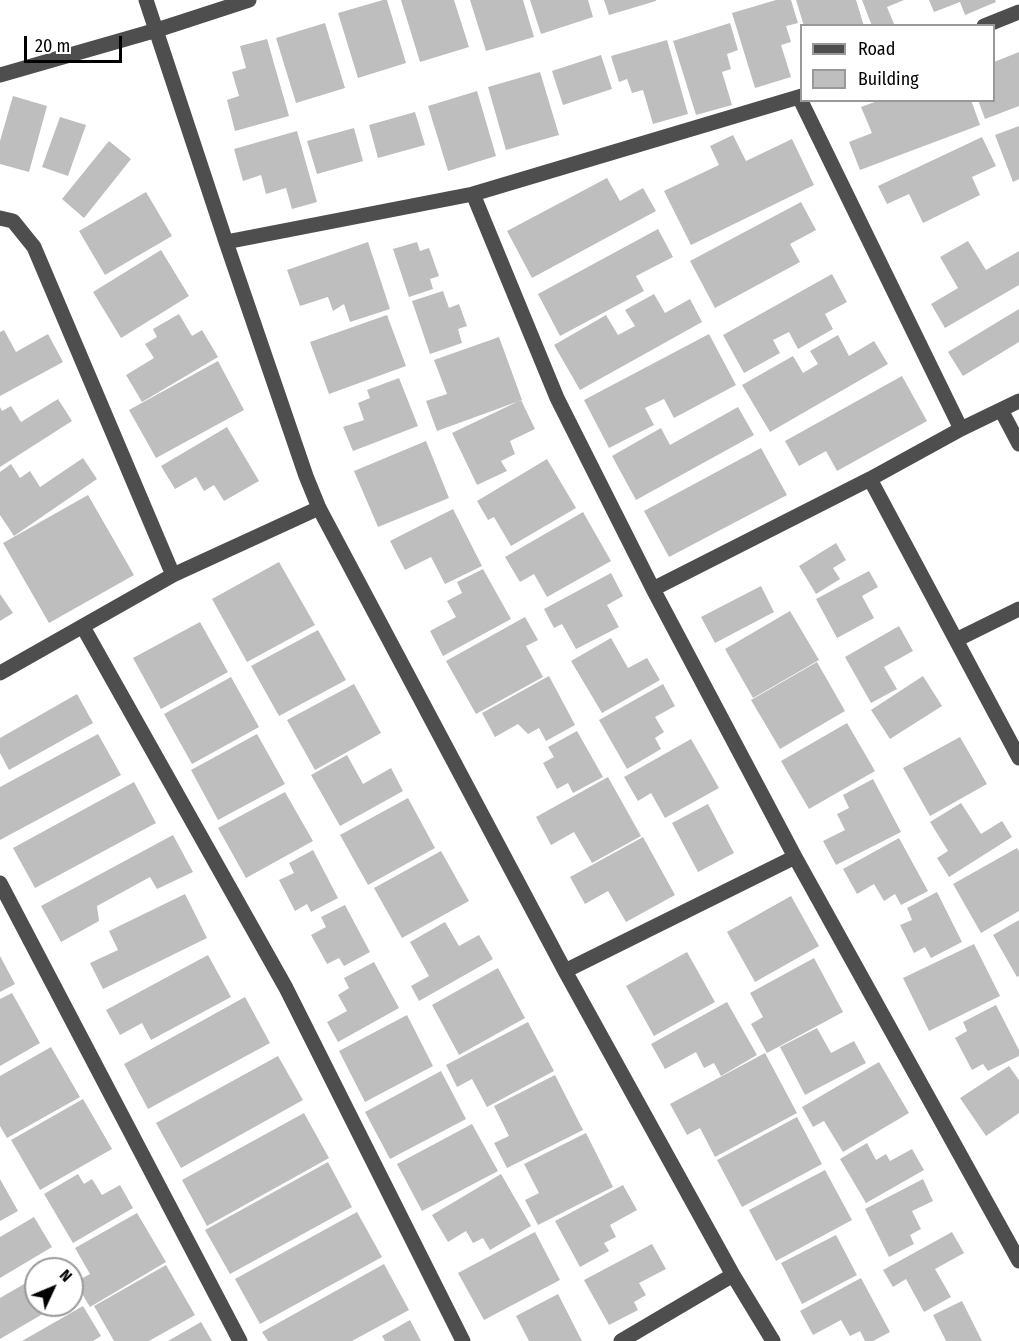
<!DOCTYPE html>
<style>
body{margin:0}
#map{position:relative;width:1019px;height:1341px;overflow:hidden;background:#fff;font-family:"Fira Sans Condensed",sans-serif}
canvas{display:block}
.legend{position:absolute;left:800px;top:24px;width:195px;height:78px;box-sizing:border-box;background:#fff;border:2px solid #999;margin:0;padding:8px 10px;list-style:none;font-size:18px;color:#000}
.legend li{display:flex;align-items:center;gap:12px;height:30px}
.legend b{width:30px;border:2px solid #999}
.north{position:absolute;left:24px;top:1257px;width:60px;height:60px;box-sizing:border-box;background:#fff;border:2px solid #999;border-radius:50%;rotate:46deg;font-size:16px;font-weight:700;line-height:24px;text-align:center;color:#000}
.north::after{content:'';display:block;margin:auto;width:21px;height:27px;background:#000;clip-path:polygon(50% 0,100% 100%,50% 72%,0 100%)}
.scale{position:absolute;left:24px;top:36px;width:98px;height:27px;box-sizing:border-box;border:3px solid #000;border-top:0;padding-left:8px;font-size:18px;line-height:21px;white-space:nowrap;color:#000;-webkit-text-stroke:4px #fff;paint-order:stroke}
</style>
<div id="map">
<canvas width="1019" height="1341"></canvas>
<ul class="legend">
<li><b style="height:8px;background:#4e4e4e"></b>Road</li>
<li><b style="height:16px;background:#bebebe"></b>Building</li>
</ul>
<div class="north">N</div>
<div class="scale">20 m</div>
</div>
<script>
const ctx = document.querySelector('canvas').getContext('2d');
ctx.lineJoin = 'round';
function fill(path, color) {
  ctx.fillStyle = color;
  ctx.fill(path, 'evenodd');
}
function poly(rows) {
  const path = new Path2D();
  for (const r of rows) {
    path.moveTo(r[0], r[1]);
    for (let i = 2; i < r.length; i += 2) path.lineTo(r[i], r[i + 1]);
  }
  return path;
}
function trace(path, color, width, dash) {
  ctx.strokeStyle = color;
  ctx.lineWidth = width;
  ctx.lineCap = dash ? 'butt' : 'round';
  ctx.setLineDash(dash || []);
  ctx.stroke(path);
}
const building = poly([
 [383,0,387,0,406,63,358,78,338,13],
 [401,0,454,0,469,47,420,62],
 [470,0,523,0,534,37,486,51],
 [530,0,588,0,593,17,541,34],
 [604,0,656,0,656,1,609,15],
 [776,0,791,0,798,23,786,26,791,42,781,45,791,77,755,88,732,13],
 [796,0,856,0,864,26,804,26],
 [862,0,904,0,887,7,894,24,890,26,872,26],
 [929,0,995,0,996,2,965,15,960,2,934,12],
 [325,23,345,88,296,103,276,38],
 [730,23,738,50,727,54,731,69,722,72,732,105,696,115,673,41],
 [267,39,289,116,235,131,227,100,239,96,232,72,246,68,240,46],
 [667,40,688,114,653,124,643,90,632,93,627,79,619,82,611,56],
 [1019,52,1019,106,985,119,978,100,994,100,994,62],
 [601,55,612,89,563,105,552,71],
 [540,72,559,135,506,150,488,87],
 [477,91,496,156,448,171,428,106],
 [13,96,47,106,29,172,0,164,0,141],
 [880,100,971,100,980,125,860,170,849,142,872,133,861,107],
 [415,112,425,145,378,158,369,125],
 [60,117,86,125,68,176,42,167],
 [1019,126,1019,179,1013,182,995,135],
 [354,128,363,161,317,174,307,141],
 [297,131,317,202,292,209,286,188,266,194,261,175,243,181,234,149],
 [733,135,746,161,792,139,814,185,691,245,664,191,719,165,710,146],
 [982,137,996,166,972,177,980,195,923,223,909,194,887,204,878,186],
 [109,141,131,159,84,218,62,199],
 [607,178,620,201,643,188,656,211,532,278,507,231],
 [146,192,172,236,105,275,79,231],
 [801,202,816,230,790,244,800,262,715,308,690,261],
 [658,229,673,257,636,276,644,291,560,336,538,294],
 [968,241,986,270,1019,251,1019,285,945,328,931,304,958,288,940,257],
 [368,242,390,309,350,322,344,304,333,311,328,297,300,306,287,270],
 [417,242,420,251,429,248,439,276,430,279,433,289,409,297,393,249],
 [161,250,189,296,121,338,93,292],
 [832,274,847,302,825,314,833,329,798,349,789,332,773,340,780,353,744,373,723,335],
 [443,291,449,308,459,304,467,326,458,329,462,343,430,354,412,301],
 [654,294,665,313,690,299,702,322,580,390,554,345,606,315,618,335,635,326,625,310],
 [1019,309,1019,342,963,376,948,352],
 [179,314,192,336,202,330,218,357,142,402,126,375,154,358,145,344,157,337,153,329],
 [387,315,406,366,329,394,310,342],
 [4,330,16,352,48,334,63,362,0,396,0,332],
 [709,334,736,385,674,418,664,399,645,408,654,425,609,448,584,400],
 [838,335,849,356,874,341,888,364,770,432,742,385,793,356,803,373,818,364,810,351],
 [499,337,522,400,437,431,426,401,447,394,434,360],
 [218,361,244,410,156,458,129,410],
 [902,376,927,421,837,471,826,451,799,466,785,441],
 [399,378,418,426,353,451,343,427,364,420,358,403,370,398,367,390],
 [58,399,72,421,0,467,0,407,2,411,11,406,21,422],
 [521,400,535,429,510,441,515,454,501,461,507,471,477,485,452,433],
 [738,407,754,435,636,500,612,456,661,428,670,445],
 [227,427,259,481,224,501,214,485,204,491,196,477,175,489,161,466],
 [426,441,449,498,378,527,354,471],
 [761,448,787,495,669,557,644,511],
 [83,458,97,479,14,536,0,515,0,472,11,464,20,478,30,471,40,487],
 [547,459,576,508,511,546,494,517,488,520,477,501],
 [88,495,134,575,49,623,3,543],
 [453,509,482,566,445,584,431,557,405,570,390,541],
 [583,512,611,561,547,597,534,574,520,582,505,557],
 [836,543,846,560,833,568,840,579,816,594,799,566],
 [279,562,315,625,247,662,212,599],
 [483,569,511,619,443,656,430,631,456,617,447,601,462,593,457,582],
 [869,571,878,587,862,596,874,618,837,638,816,599],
 [611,573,623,596,607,605,619,627,576,649,562,624,554,628,544,609],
 [761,586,774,612,715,643,701,617],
 [0,594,13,613,0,621],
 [790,611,819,660,753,698,725,649],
 [525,617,538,640,526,646,543,677,476,714,446,661],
 [200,622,228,672,161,709,133,658],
 [899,626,913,651,884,667,897,689,871,703,845,657],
 [318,630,346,680,279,716,251,666],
 [611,638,628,668,647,658,660,680,602,713,571,661],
 [817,662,845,711,780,749,751,700],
 [549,676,575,725,546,741,539,728,528,734,518,724,495,737,482,713],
 [923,676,942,706,890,739,871,710],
 [231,677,259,727,192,764,164,714],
 [354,684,381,733,315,770,287,720],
 [663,684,675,706,655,717,664,732,655,738,661,749,627,769,599,720],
 [77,694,93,723,9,770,0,753,0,738],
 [847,723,875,771,809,809,781,761],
 [577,731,603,777,573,793,568,783,557,789,543,763,554,757,548,747],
 [98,734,121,775,0,840,0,787],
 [257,734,285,784,218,820,191,770],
 [960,737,987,784,930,816,903,768],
 [691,739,719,788,665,818,651,793,638,801,624,777],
 [347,755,363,784,391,768,403,791,340,826,311,775],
 [608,777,641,836,592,863,574,832,551,845,536,817],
 [873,779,901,832,836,865,823,841,845,830,837,814,849,808,843,795],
 [134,782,156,823,35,888,13,848],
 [285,792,313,841,246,878,218,828],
 [408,798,435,848,368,885,340,835],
 [961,803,981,834,1002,821,1012,837,949,877,937,858,948,851,930,822],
 [708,804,734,853,698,872,672,823],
 [173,835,193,872,157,889,150,877,97,906,99,921,61,942,41,906],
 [643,837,675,895,626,922,608,891,585,904,570,877],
 [899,838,928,891,901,905,895,894,884,901,874,884,857,894,843,869],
 [1017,848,1019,851,1019,911,981,933,953,884],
 [313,850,338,898,311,912,307,904,295,911,279,880,294,873,289,863],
 [441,851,469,901,402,938,374,888],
 [937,892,962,942,931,958,925,947,914,953,900,925,912,920,907,908],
 [185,894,207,938,103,989,90,963,118,950,109,931],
 [791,896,819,946,755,982,727,932],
 [345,905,370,952,344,966,339,958,327,964,311,935,326,927,321,917],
 [1019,920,1019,976,1017,977,993,935],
 [445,922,459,946,479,935,493,959,419,1001,411,986,429,976,410,942],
 [974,944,1000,996,929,1031,903,978],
 [687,952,715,1002,654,1036,626,986],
 [208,955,231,997,151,1040,142,1023,120,1035,106,1010],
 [0,956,15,984,0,992],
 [814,958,843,1012,767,1053,751,1024,763,1017,750,993],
 [374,962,399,1008,338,1042,327,1022,347,1011,338,995,349,988,344,978],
 [498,968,525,1018,459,1055,432,1005],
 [12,993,40,1043,0,1066,0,999],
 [245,997,270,1043,148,1109,124,1064],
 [727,1002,757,1055,721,1076,714,1063,704,1068,696,1052,665,1069,651,1044],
 [996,1005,1019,1050,1019,1056,988,1071,983,1064,972,1070,955,1038,967,1031,963,1022],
 [407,1015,433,1066,365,1102,339,1051],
 [528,1022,554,1071,487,1107,472,1079,457,1087,446,1065],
 [817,1028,831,1053,854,1041,866,1063,805,1095,780,1047],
 [51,1047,80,1097,7,1138,0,1126,0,1076],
 [765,1053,797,1113,715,1157,700,1128,687,1135,670,1104],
 [278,1056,303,1100,181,1168,156,1123],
 [879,1062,909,1113,843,1152,824,1121,813,1127,802,1107],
 [1009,1066,1019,1080,1019,1113,986,1136,960,1098],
 [441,1071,466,1119,390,1159,365,1112],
 [555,1075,583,1130,507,1168,494,1143,509,1136,494,1106],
 [83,1099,112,1149,40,1190,11,1140],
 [304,1113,329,1158,207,1226,182,1180],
 [797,1117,822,1164,742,1207,717,1160],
 [472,1124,498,1171,422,1211,397,1164],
 [586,1133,613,1187,538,1225,525,1200,539,1193,524,1164],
 [867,1143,876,1160,886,1154,890,1161,912,1149,924,1170,866,1203,840,1159],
 [328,1162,352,1207,230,1274,205,1230],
 [825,1170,852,1220,776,1261,749,1210],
 [78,1174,84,1184,92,1179,102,1195,120,1185,133,1208,73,1243,44,1194],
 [501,1174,531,1226,490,1250,483,1238,473,1243,466,1231,448,1242,432,1215],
 [0,1179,18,1211,0,1221],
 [923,1179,933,1201,912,1211,921,1229,910,1235,914,1244,889,1257,865,1209],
 [623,1185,637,1210,610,1225,616,1237,604,1243,609,1251,580,1267,555,1221],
 [357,1212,382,1257,260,1324,235,1279],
 [137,1213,166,1262,90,1307,75,1282,90,1274,75,1248],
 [34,1217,52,1247,0,1278,0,1237],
 [535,1232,560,1280,484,1320,458,1273],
 [952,1232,964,1253,935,1269,951,1297,924,1312,906,1279,893,1287,883,1270],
 [836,1235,857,1275,802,1304,781,1263],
 [652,1244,666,1269,639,1283,646,1295,634,1302,638,1310,609,1325,584,1280],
 [384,1264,409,1310,352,1341,268,1341,262,1332],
 [166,1265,195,1315,149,1341,114,1341,94,1306],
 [36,1277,36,1305,58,1305,0,1339,0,1298],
 [861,1278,890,1332,873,1341,865,1341,860,1331,850,1336,841,1320,813,1335,800,1311],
 [558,1294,582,1341,529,1341,516,1316],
 [962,1301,982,1341,946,1341,933,1315],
 [83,1306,101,1336,93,1341,22,1341],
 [410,1320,421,1341,385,1341,382,1336],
 [201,1322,212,1341,168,1341]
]);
const minor = poly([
 [146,0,226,242,306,476,319,508,565,971,733,1275,773,1341],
 [984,26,1019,12],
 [0,75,157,30,249,0],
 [799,97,961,429],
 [473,194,802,96],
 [0,218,13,221,34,247,173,575],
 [226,242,473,194,557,398,653,589,870,479,961,429,1019,401],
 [1001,410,1019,444],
 [870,479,1019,758],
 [653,589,795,857,1019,1261],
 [83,627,286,988,463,1341],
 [956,640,1019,609],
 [0,673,173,575,319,508],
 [0,883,240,1341],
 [565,971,795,857],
 [621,1341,733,1275]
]);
fill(building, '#bebebe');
trace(minor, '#4e4e4e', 15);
</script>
